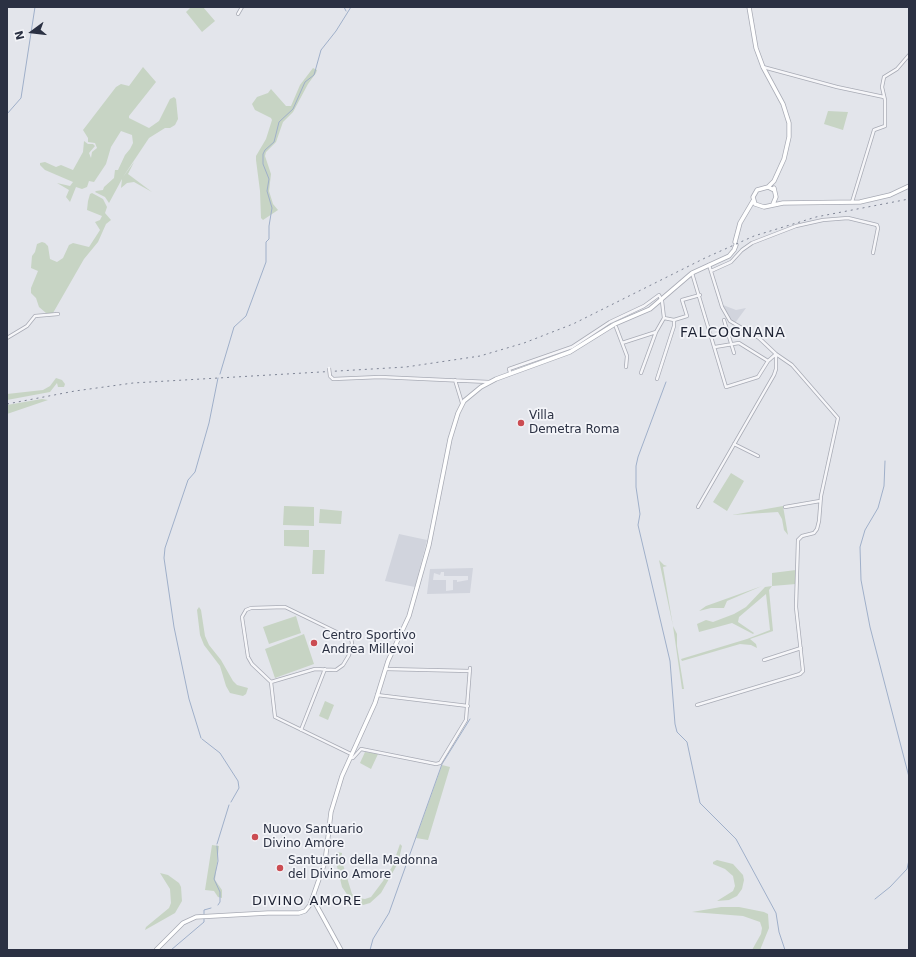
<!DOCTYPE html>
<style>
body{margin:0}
#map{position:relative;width:916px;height:957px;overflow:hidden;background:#e3e5eb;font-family:"DejaVu Sans",sans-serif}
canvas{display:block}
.frame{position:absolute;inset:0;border:8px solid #2b3143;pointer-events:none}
.north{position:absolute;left:12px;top:12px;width:40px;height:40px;-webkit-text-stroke:3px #f3f4f8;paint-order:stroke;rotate:255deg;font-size:11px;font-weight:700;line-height:16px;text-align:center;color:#2b3143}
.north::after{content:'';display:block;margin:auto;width:14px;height:18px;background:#2b3143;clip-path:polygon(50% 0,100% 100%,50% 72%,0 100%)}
</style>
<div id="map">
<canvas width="916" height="957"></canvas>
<div class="frame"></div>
<div class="north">N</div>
</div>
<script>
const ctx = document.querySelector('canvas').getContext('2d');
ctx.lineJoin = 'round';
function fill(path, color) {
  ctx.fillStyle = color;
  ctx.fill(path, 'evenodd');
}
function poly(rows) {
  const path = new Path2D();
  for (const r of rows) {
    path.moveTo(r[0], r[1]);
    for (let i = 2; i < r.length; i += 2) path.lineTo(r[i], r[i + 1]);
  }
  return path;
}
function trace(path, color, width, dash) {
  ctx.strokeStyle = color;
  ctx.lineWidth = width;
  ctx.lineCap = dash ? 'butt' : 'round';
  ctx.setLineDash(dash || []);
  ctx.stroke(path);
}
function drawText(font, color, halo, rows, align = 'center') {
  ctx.font = font + ' "DejaVu Sans",sans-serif';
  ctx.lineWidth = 3.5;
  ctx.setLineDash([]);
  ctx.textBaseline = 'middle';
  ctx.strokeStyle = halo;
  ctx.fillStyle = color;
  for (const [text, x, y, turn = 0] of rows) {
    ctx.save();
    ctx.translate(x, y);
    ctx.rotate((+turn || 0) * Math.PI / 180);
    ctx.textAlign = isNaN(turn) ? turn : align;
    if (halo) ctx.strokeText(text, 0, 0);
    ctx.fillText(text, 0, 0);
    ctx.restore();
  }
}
const built = poly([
 [723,305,736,310,746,308,735,323,728,317],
 [399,534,427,540,415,587,385,581],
 [473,568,470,593,427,594,430,569],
 [441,572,444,572,444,576,468,576,468,580,457,582,457,580,453,580,453,590,446,591,446,580,433,580,434,573,440,575]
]);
const green = poly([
 [191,7,203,7,215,21,202,32,186,12],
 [143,67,156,82,129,116,129,118,149,128,159,121,170,99,174,97,176,99,178,119,175,125,170,128,165,128,149,138,123,177,134,162,128,174,152,192,134,182,127,183,121,188,122,179,109,203,105,197,95,192,96,191,103,190,104,187,114,178,115,170,118,170,125,155,130,149,133,143,132,135,121,131,111,147,106,164,94,182,89,181,87,187,82,189,76,187,70,202,66,197,69,190,57,183,70,186,73,182,45,170,40,165,40,163,45,162,56,167,61,165,73,170,83,152,84,141,88,144,93,144,95,146,89,153,91,158,92,152,97,148,95,143,88,142,88,138,83,130,116,87,121,84,129,86],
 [313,68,317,70,316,73,308,84,293,112,283,122,276,142,266,152,265,156,271,174,269,191,273,204,278,210,263,220,261,218,260,191,256,160,256,156,266,139,272,120,271,118,255,110,252,104,257,97,268,93,271,89,286,106,291,106,300,85],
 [828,111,848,112,843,130,824,124],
 [92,193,103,199,107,207,105,213,111,220,106,224,98,242,84,259,53,313,46,313,39,307,36,298,31,293,31,288,38,271,31,268,32,256,35,252,37,244,42,242,45,243,48,246,50,259,57,262,63,258,69,245,73,243,89,247,100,230,95,222,100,220,102,216,87,210,88,201,90,194],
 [56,378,62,380,65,384,64,387,58,387,57,383,50,392,7,400,7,394,43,390,50,386],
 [42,399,48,400,7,414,7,405],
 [731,473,744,481,727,511,713,502],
 [284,506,314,507,314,526,283,525],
 [783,506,788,535,784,530,782,519,778,512,732,515],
 [320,509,342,511,341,524,319,523],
 [284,530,309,530,309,547,284,546],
 [313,550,325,550,324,574,312,574],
 [659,560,664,565,667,566,663,567,673,626,677,634,677,646,684,689,682,689,673,626],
 [796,570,796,584,772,586,769,590,773,631,750,639,756,644,757,648,751,645,740,644,682,661,681,659,747,639,770,630,766,594,739,617,738,622,754,633,753,634,732,623,699,632,697,624,706,620,713,622,734,614,746,607,765,587,772,586,772,573],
 [762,586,727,601,724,608,711,608,699,611,706,606],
 [199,607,201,610,205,636,209,645,221,660,233,681,237,685,248,688,246,694,243,696,230,693,226,686,220,666,204,645,200,635,197,610],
 [296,616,301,633,269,644,263,627],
 [304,634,314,664,275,678,265,649],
 [325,701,334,705,328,720,319,716],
 [365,752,378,754,371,769,360,763],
 [442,765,450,767,428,840,416,838],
 [400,844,402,846,398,863,381,893,370,903,363,905,351,900,342,887,336,862,337,852,342,853,341,858,352,894,357,898,365,899,371,897,383,881,392,867],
 [212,845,219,846,215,880,222,890,222,898,218,897,214,891,205,890],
 [717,860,733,864,743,875,744,880,742,889,737,896,729,900,717,901,733,891,735,886,733,876,725,869,713,864,713,862],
 [160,873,168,875,179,883,181,887,182,901,175,913,145,930,146,927,169,908,171,903,170,889],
 [721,907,739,907,764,912,768,914,769,928,760,950,752,950,761,934,762,928,760,922,743,916,692,912]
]);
const stream = poly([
 [344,7,346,11],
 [7,114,21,98,35,7],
 [220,374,234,327,246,316,266,262,266,242,269,239,269,226,272,208,267,191,269,179,263,164,263,154,265,150,274,142,279,122,293,109,305,82,314,75,321,50,336,31,351,7],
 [666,382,638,457,636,466,636,487,640,514,638,525,670,661,675,724,677,732,687,742,700,803,736,839,776,913,779,932,785,950],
 [885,461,884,486,878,508,865,530,860,547,861,580,870,627,909,777],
 [201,738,189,699,174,627,164,558,165,548,188,480,195,472,209,423,218,378],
 [202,739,220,753,238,781,239,788,231,802],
 [217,844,229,805],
 [217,846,218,861,214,879,220,892,220,902,218,905],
 [875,899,890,887,907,869,909,860],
 [204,915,204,910,211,908],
 [171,950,204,922,204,918],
 [370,950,373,939,389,913,442,764,470,719]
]);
const street = poly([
 [238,14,242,7],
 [763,67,837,87,884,97],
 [852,202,874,130,885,126,885,100,882,87,884,77,897,69,909,55],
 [711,271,731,262,742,250,752,243,796,226,823,220,848,218,877,225,878,228,873,253],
 [692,273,726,387,758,377,768,361,776,354],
 [674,320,687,316,682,300,700,295],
 [724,320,734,353],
 [616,327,627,356,626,367],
 [7,338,27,326,35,316,58,314],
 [622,343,656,332,664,318],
 [715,347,739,343,768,361],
 [510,372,509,369,572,347,610,322,644,306,659,295,662,301,664,318],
 [641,373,656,332],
 [330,376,333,379,380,377,489,382],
 [657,379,674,326,674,320,664,318],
 [455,380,462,403],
 [734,444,758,456],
 [698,507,774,375,776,369,776,355],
 [785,507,820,501],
 [764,660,801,648],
 [386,669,470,671],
 [271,682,315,669,336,670,343,665,349,655,352,643,351,639,285,607,251,608,246,610,242,617,248,657,252,664,271,682,275,717,351,754],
 [377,695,468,706],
 [697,705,800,674,803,671,796,607,798,540,802,536,814,533,817,529,819,521,821,496,838,418,792,365,776,354,759,338,730,321,722,307,709,265],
 [301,730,325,669],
 [350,758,353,758,361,749,436,764,440,763,466,720,470,668]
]);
const secondary = poly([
 [749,7,756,48,763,67,783,104,789,123,789,137,784,159,774,181,768,187],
 [774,190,768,187,757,190,753,197,755,204,764,207,783,203,860,202,890,195,909,186],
 [773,204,776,197,774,188],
 [735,242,740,223,753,201],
 [313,899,341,950],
 [156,950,183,923,196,917,268,913,299,913,305,911,310,905,325,862,331,812,342,776,375,703,388,661,409,616,429,545,450,439,458,413,464,401,481,387,496,379,570,352,615,324,650,309,692,273,729,256,734,250,736,245]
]);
const rail = poly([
 [7,404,75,391,133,383,406,367,480,356,524,343,573,324,705,258,754,236,816,217,909,199]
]);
const streetBridge = poly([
 [329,368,330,376]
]);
const markers = [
 [521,423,4,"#cb4c52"],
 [314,643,4,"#cb4c52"],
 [255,837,4,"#cb4c52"],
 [280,868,4,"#cb4c52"]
];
const poiNames = [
 ["Villa",529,416],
 ["Demetra Roma",529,430],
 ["Centro Sportivo",322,636],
 ["Andrea Millevoi",322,650],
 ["Nuovo Santuario",263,830],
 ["Divino Amore",263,844],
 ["Santuario della Madonna",288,861],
 ["del Divino Amore",288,875]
];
const neighbourhoodNames = [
 ["DIVINO AMORE",307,902]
];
const quarterNames = [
 ["FALCOGNANA",733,333]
];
fill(built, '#d1d4dd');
fill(green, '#c7d4c4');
trace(stream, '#9fafc9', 1);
trace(street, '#a8abb5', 4);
trace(secondary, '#a8abb5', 5);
trace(street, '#f6f6f9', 2.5);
trace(secondary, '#fff', 3.5);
trace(rail, '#7d8394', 1, [2, 4]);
trace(streetBridge, '#a8abb5', 4, []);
trace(streetBridge, '#f6f6f9', 2.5);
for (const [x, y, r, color] of markers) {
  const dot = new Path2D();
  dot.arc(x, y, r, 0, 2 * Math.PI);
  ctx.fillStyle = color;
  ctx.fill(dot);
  trace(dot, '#f3f4f8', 1.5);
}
drawText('12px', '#2b3143', '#f3f4f8', poiNames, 'left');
ctx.letterSpacing = '1px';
drawText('13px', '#1d2233', '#f3f4f8', neighbourhoodNames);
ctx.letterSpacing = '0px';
ctx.letterSpacing = '1px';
drawText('14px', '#1d2233', '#f3f4f8', quarterNames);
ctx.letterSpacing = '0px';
</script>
